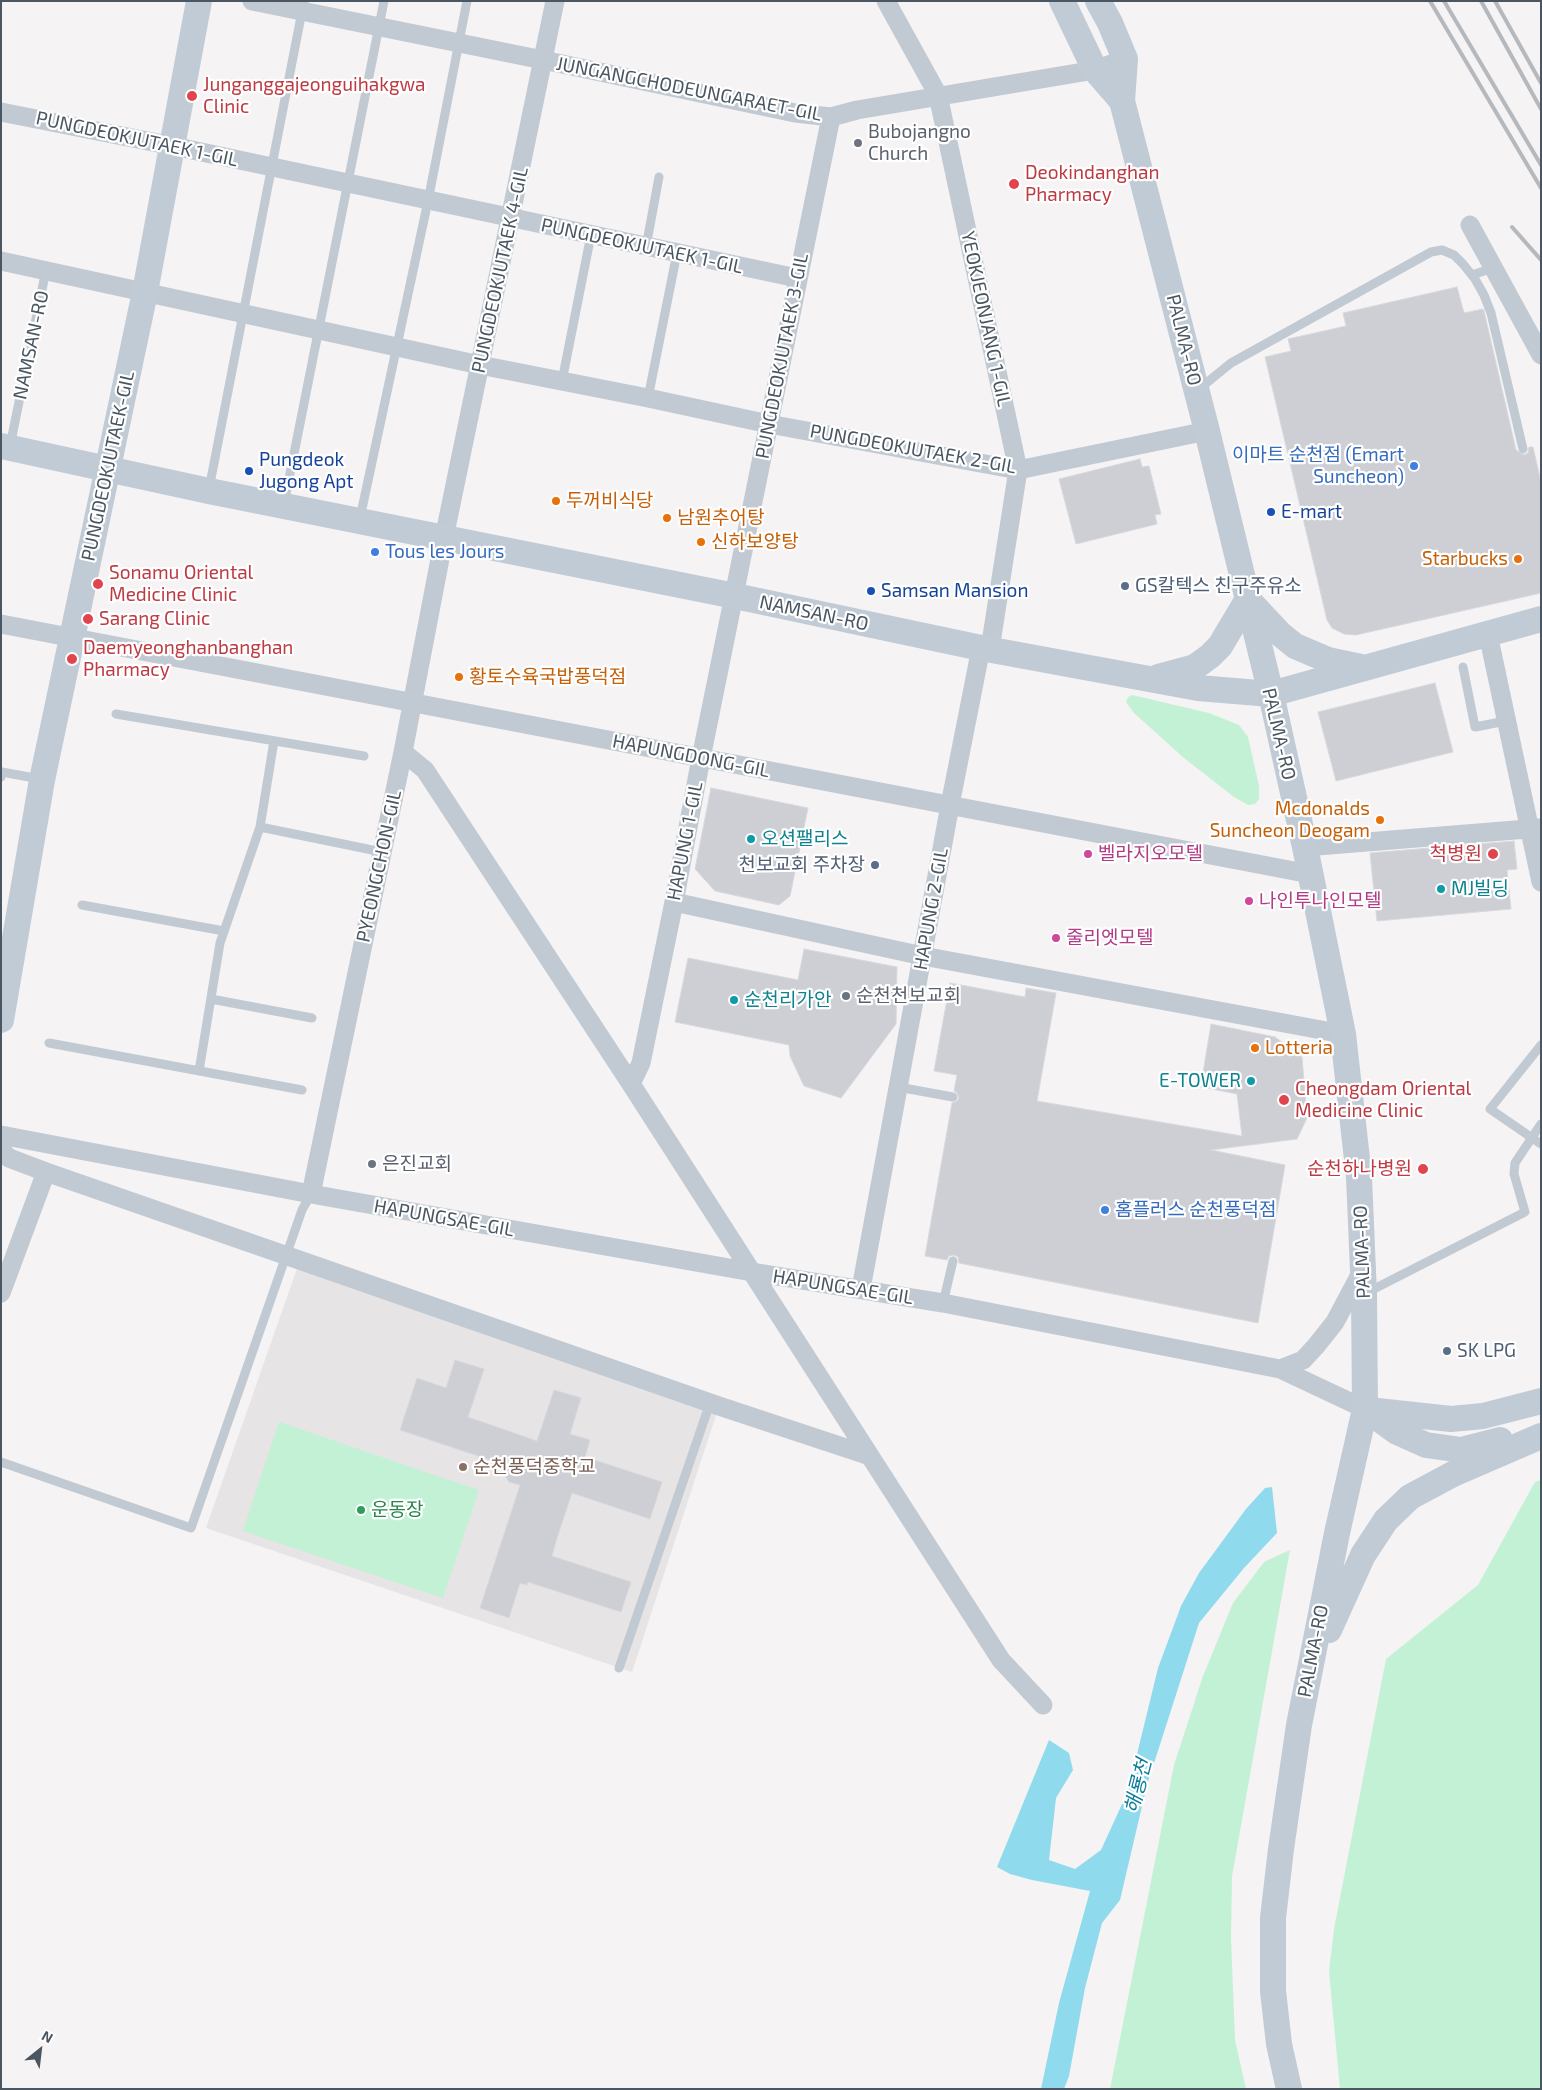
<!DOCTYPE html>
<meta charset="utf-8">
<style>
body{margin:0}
#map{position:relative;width:1542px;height:2090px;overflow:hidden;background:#f5f3f3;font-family:"Exo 2",sans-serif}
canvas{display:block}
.frame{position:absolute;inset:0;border:2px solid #4a5661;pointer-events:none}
.north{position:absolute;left:15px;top:2025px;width:50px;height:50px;-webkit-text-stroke:4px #fff;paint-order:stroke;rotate:29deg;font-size:14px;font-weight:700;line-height:20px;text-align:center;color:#4a5661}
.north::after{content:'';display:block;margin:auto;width:18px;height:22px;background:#4a5661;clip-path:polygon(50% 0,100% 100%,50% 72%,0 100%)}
</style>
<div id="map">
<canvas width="1542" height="2090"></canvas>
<div class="frame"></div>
<div class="north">N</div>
</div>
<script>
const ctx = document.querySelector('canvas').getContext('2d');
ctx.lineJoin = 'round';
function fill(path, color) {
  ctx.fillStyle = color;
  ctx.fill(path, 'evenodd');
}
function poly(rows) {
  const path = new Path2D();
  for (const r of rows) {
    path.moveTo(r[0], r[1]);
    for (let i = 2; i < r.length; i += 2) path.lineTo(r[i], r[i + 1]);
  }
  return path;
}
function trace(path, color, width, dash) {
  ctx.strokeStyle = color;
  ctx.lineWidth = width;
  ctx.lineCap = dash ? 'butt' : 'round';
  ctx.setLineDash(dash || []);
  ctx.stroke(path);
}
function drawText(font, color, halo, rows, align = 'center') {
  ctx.font = font + ' "Exo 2","Noto Sans KR",sans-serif';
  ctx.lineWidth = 4.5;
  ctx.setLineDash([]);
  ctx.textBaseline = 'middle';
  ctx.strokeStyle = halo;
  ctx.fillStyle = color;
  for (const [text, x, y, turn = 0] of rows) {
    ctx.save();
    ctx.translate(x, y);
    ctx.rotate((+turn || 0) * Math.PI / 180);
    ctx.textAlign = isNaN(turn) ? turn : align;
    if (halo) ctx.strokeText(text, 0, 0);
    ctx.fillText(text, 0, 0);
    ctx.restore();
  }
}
const education = poly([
 [300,1260,719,1406,632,1672,206,1528]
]);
const green = poly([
 [1132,695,1209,713,1239,725,1248,737,1259,786,1259,799,1255,804,1248,805,1234,797,1184,758,1134,713,1126,702,1128,697],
 [279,1422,479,1490,443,1598,243,1531],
 [1541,1480,1541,2089,1340,2089,1329,1971,1334,1929,1386,1659,1478,1585,1535,1482],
 [1290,1550,1232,1876,1231,1938,1235,2040,1246,2089,1110,2089,1174,1765,1203,1676,1233,1603,1264,1562]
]);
const water = poly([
 [1272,1487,1277,1533,1244,1568,1199,1623,1147,1785,1120,1900,1102,1923,1085,1988,1069,2076,1064,2089,1041,2089,1059,2003,1090,1891,1032,1880,1010,1874,997,1867,1049,1740,1069,1753,1073,1770,1056,1798,1049,1860,1075,1869,1101,1850,1128,1791,1158,1668,1181,1606,1199,1573,1246,1509,1265,1488]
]);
const building = poly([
 [1457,287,1464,313,1483,309,1484,311,1516,450,1524,455,1528,453,1529,447,1533,447,1541,482,1541,593,1356,635,1344,634,1332,628,1327,620,1265,357,1291,351,1288,339,1346,326,1343,313,1457,287],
 [1140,459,1142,467,1149,466,1161,514,1155,515,1157,524,1076,544,1059,479,1140,459],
 [1435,683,1453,752,1336,781,1318,712,1435,683],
 [711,788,808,808,790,896,779,905,715,891,695,869,711,788],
 [1514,841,1517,869,1507,870,1511,909,1377,921,1370,853,1514,841],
 [804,949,897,967,896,1024,841,1098,804,1086,790,1056,789,1045,675,1022,688,958,798,980,804,949],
 [950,983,1025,997,1026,988,1056,993,1037,1101,1242,1136,1237,1094,1197,1086,1200,1072,1203,1073,1211,1024,1275,1037,1302,1057,1307,1118,1297,1139,1211,1150,1285,1165,1258,1323,959,1263,958,1257,954,1255,949,1256,947,1260,925,1256,952,1103,957,1101,959,1098,957,1093,954,1091,957,1075,934,1071,950,983],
 [455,1360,484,1369,468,1417,537,1441,554,1390,581,1398,570,1434,590,1440,585,1457,662,1482,650,1519,572,1493,557,1538,552,1556,631,1582,621,1612,528,1582,527,1585,520,1583,509,1618,480,1608,520,1485,509,1482,496,1462,400,1430,417,1378,446,1388,455,1360]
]);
const lane = poly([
 [646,247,659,177],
 [1472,275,1493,268],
 [562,381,591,235],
 [1199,389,1231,363,1431,252,1442,250,1454,255,1463,264,1475,279,1484,295,1491,313,1523,449],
 [648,398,677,253],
 [10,446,46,270],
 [209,489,304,1],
 [284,504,384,1],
 [360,518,428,201,467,1],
 [1463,667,1475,727,1506,721],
 [116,714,364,756],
 [1,777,2,772,40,779],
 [260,827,382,852],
 [82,905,224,931],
 [211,999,312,1018],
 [49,1043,302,1090],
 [1541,1045,1490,1109,1541,1144],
 [199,1071,220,943,260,827,274,741],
 [898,1087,953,1097],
 [1366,1293,1525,1212,1514,1174,1515,1163,1541,1124],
 [943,1303,953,1261],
 [1,1462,191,1528,302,1210,311,1194],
 [619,1668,710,1403]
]);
const street = poly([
 [252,1,543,60,795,113,831,117,857,110,1095,70,1125,59],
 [886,1,938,95,1018,470,990,649],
 [1,112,173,146,797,278],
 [1470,225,1541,355],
 [1,261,480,365,648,398,769,424,1018,470,1207,431],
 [1,624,1310,874],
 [1488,634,1541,882],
 [403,752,425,770,631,1084,1001,1660,1043,1705],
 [1305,847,1540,828],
 [674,902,923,956,1343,1034],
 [631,1084,641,1063,674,902,701,758,831,117],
 [1,1135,311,1194,752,1272,943,1303,1280,1369,1365,1409],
 [1,1150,9,1158,46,1172,719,1406,870,1456],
 [311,1194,403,752,444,538,555,1],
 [861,1289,950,805,981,648],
 [1,1293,46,1172],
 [1280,1369,1303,1360,1316,1346,1335,1322,1362,1271]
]);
const secondary = poly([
 [1062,1,1095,70,1122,101],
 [1098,1,1110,23,1125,59,1122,101,1207,431,1271,694,1305,847,1343,1034,1359,1177,1364,1294,1365,1409,1337,1533,1299,1725,1281,1849,1273,1918,1273,1991,1279,2044,1289,2089],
 [1,446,209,491,735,596,981,648,1198,688,1271,694,1541,619],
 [1250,602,1279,633,1295,646,1328,660,1361,667],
 [1158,677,1195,667,1210,656,1220,646,1248,599],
 [1,1020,42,780,145,292,199,1],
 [1365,1409,1397,1432,1426,1445,1461,1450,1500,1440],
 [1368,1410,1451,1419,1483,1416,1541,1401],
 [1329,1630,1363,1555,1386,1520,1410,1497,1453,1474,1541,1436]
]);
const rail = poly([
 [1430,1,1541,188],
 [1444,1,1541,165],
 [1481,1,1541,109],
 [1495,1,1541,83],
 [1512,227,1541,260]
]);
const markers = [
 [192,96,6,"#e0444e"],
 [858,143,5,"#6b7280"],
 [1014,184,6,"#e0444e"],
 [1414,466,5,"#3f7fe0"],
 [249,471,5,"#1a4fb4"],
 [556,501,5,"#e8710a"],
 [1271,512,5,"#1a4fb4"],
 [667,518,5,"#e8710a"],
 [701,542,5,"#e8710a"],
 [375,552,5,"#3f7fe0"],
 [1518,559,5,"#e8710a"],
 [98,584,6,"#e0444e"],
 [1125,586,5,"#5c6f8a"],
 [871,591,5,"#1a4fb4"],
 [88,619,6,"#e0444e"],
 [72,659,6,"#e0444e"],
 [459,677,5,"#e8710a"],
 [1380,820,5,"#e8710a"],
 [751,839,5,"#0f9aa8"],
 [1088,854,5,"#d1479c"],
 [1493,854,6,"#e0444e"],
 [875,865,5,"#5c6f8a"],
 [1441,889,5,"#0f9aa8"],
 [1249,901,5,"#d1479c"],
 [1056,938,5,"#d1479c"],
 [846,996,5,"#6b7280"],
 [734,1000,5,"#0f9aa8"],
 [1255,1048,5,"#e8710a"],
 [1251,1081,5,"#0f9aa8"],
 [1284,1100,6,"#e0444e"],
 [372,1164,5,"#6b7280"],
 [1423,1169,6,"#e0444e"],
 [1105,1210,5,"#3f7fe0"],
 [1447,1351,5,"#5c6f8a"],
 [463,1467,5,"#8d6e63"],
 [361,1510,5,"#2e9e5b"]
];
const healthNames = [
 ["Junganggajeonguihakgwa",203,85],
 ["Clinic",203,107],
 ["Deokindanghan",1025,173],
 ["Pharmacy",1025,195],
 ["Sonamu Oriental",109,573],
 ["Medicine Clinic",109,595],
 ["Sarang Clinic",99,619],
 ["Daemyeonghanbanghan",83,648],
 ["Pharmacy",83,670],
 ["척병원",1482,854,"right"],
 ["Cheongdam Oriental",1295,1089],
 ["Medicine Clinic",1295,1111],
 ["순천하나병원",1412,1169,"right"]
];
const streetNames = [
 ["JUNGANGCHODEUNGARAET-GIL",689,89,11],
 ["PUNGDEOKJUTAEK 1-GIL",137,139,12],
 ["PUNGDEOKJUTAEK 1-GIL",642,246,12],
 ["PUNGDEOKJUTAEK 4-GIL",500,270,-78],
 ["YEOKJEONJANG 1-GIL",986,319,78],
 ["PALMA-RO",1184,340,76],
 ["NAMSAN-RO",31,345,-78],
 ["PUNGDEOKJUTAEK 3-GIL",782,356,-79],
 ["PUNGDEOKJUTAEK 2-GIL",913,449,10],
 ["PUNGDEOKJUTAEK-GIL",108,466,-78],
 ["NAMSAN-RO",814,613,12],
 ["PALMA-RO",1279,734,77],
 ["HAPUNGDONG-GIL",691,756,11],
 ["HAPUNG 1-GIL",685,841,-79],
 ["PYEONGCHON-GIL",379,866,-78],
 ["HAPUNG 2-GIL",931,909,-80],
 ["HAPUNGSAE-GIL",444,1218,10],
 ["PALMA-RO",1362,1252,-92],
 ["HAPUNGSAE-GIL",843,1287,9],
 ["PALMA-RO",1313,1651,-79]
];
const worshipNames = [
 ["Bubojangno",868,132],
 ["Church",868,154],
 ["순천천보교회",856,996],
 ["은진교회",382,1164]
];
const shopNames = [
 ["이마트 순천점 (Emart",1404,455,"right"],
 ["Suncheon)",1404,477,"right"],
 ["Tous les Jours",385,552],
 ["홈플러스 순천풍덕점",1115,1210]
];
const transitNames = [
 ["Pungdeok",259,460],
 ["Jugong Apt",259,482],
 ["E-mart",1281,512],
 ["Samsan Mansion",881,591]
];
const foodNames = [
 ["두꺼비식당",566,501],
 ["남원추어탕",677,518],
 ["신하보양탕",711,542],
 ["Starbucks",1508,559,"right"],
 ["황토수육국밥풍덕점",469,677],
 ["Mcdonalds",1370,809,"right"],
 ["Suncheon Deogam",1370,831,"right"],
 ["Lotteria",1265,1048]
];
const serviceNames = [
 ["GS칼텍스 친구주유소",1135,586],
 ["천보교회 주차장",865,865,"right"],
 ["SK LPG",1457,1351]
];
const cultureNames = [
 ["오션팰리스",761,839],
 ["MJ빌딩",1451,889],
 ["순천리가안",744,1000],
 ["E-TOWER",1241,1081,"right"]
];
const hotelNames = [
 ["벨라지오모텔",1098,854],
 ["나인투나인모텔",1259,901],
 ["줄리엣모텔",1066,938]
];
const educationNames = [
 ["순천풍덕중학교",473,1467]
];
const leisureNames = [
 ["운동장",371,1510]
];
const waterNames = [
 ["해룡천",1138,1786,-76]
];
fill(education, '#e6e4e5');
fill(green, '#c3f1d5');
fill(water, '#90daee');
fill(building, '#cdcfd5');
trace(building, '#d7d9de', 1);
trace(lane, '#c1cad2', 9);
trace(street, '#c1cad2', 19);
trace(secondary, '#c1cbd6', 26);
trace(rail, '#b5b8bd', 4);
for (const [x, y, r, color] of markers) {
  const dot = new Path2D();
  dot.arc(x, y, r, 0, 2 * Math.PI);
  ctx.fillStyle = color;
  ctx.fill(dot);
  trace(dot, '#fff', 2);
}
drawText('19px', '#be3a42', '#fff', healthNames, 'left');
drawText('19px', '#4a5661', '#fff', streetNames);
drawText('19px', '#5b616d', '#fff', worshipNames, 'left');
drawText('19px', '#366cbe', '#fff', shopNames, 'left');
drawText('19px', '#164399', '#fff', transitNames, 'left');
drawText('19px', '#c56008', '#fff', foodNames, 'left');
drawText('19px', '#4e5e75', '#fff', serviceNames, 'left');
drawText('19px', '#0d838f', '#fff', cultureNames, 'left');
drawText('19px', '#b23c85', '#fff', hotelNames, 'left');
drawText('19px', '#785e54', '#fff', educationNames, 'left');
drawText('19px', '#27864d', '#fff', leisureNames, 'left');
drawText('italic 20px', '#0c7c9b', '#fff', waterNames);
</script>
